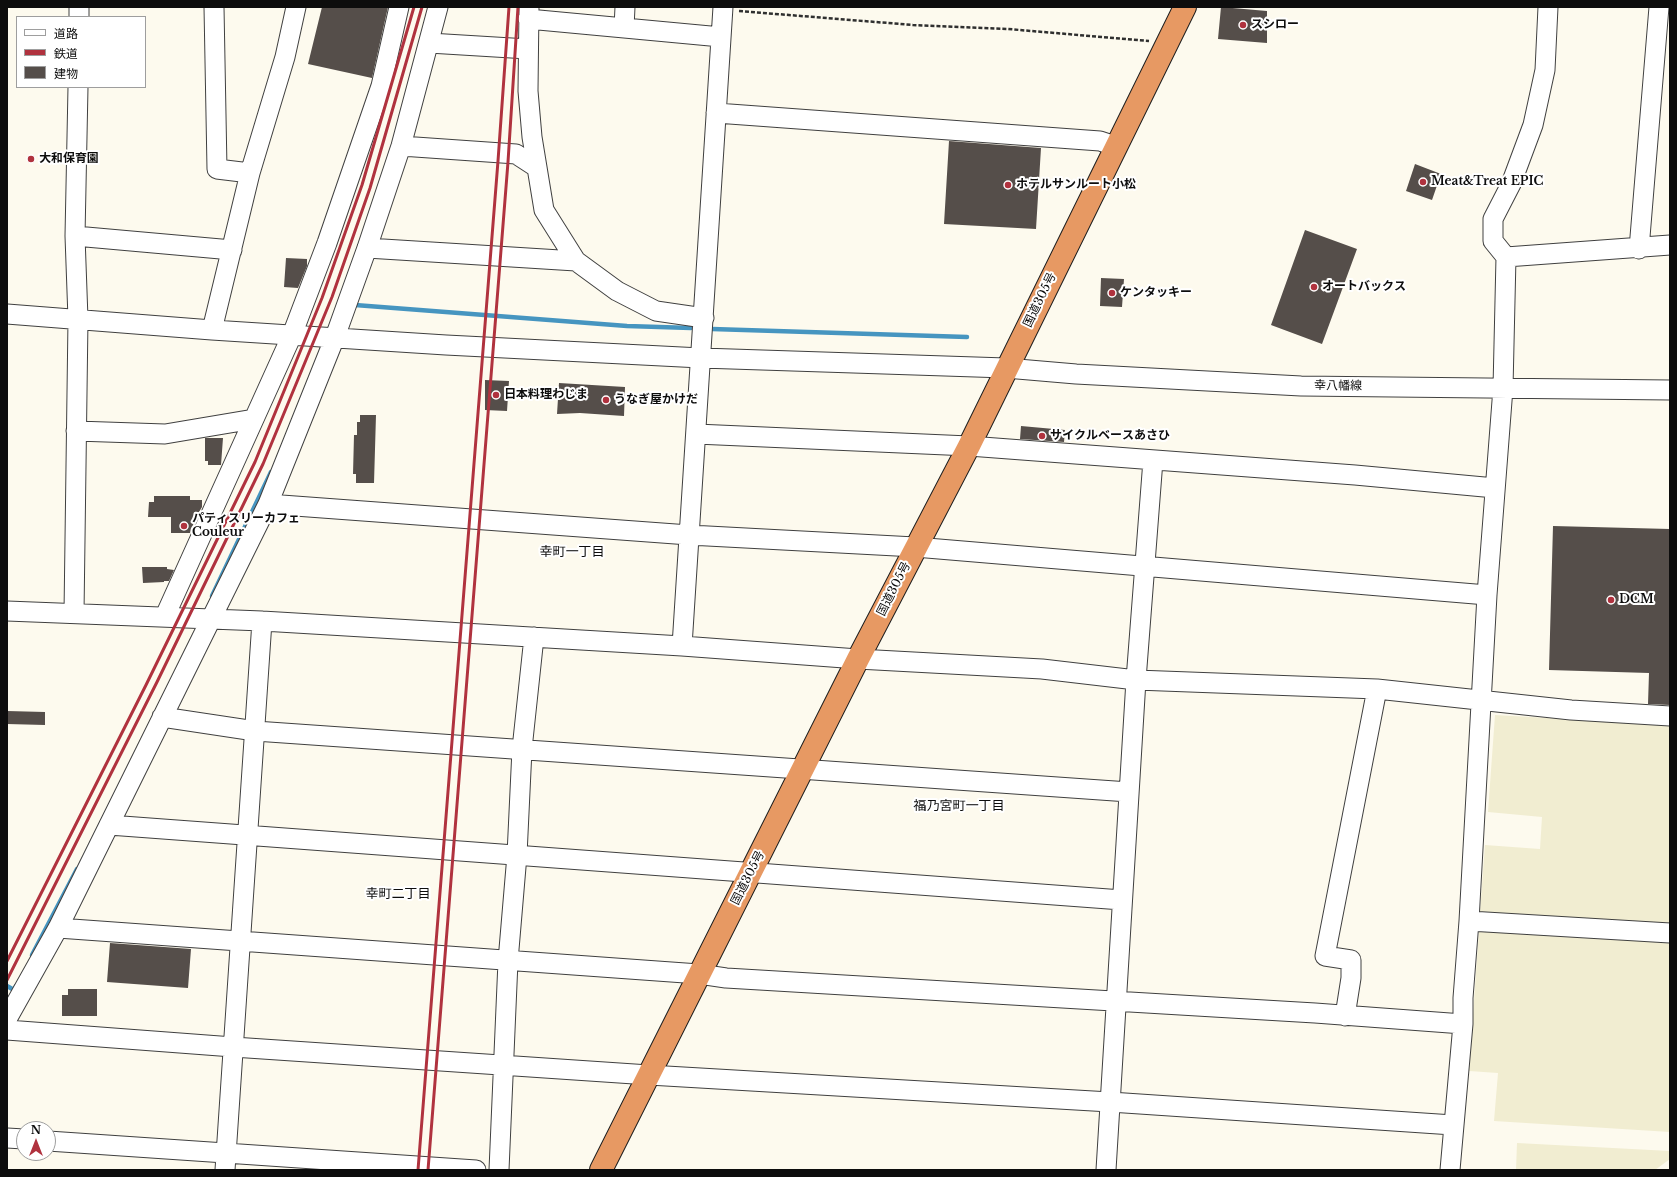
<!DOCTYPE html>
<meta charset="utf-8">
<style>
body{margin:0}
#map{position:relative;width:1677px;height:1177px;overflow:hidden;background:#fdfaee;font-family:"Libre Baskerville","Noto Sans JP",serif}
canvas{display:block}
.frame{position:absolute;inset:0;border:8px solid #0d0d0d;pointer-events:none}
.legend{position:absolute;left:16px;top:16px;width:130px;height:72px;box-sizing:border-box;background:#fff;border:1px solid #9e9e9e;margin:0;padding:5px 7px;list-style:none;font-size:12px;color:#0d0d0d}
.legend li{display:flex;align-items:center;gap:8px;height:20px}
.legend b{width:20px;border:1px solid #9e9e9e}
.north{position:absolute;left:16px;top:1121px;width:40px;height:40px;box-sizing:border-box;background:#fff;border:1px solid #9e9e9e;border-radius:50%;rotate:0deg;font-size:11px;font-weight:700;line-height:16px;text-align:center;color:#0d0d0d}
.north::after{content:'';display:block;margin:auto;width:14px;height:18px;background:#b0323e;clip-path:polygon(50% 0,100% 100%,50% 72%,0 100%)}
</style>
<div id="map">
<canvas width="1677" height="1177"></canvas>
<div class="frame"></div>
<ul class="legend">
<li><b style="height:5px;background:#fff"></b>道路</li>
<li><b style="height:5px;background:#b0323e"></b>鉄道</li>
<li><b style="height:11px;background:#554e4a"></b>建物</li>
</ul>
<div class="north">N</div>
</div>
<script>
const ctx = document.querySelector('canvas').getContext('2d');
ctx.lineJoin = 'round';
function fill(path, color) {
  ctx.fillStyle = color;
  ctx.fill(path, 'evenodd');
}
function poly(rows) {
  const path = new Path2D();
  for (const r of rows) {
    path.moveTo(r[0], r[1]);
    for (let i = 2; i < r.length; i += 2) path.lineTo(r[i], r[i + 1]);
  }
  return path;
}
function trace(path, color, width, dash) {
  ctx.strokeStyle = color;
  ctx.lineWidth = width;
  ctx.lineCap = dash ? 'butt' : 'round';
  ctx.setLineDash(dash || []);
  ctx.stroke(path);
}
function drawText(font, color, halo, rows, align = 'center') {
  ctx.font = font + ' "Libre Baskerville","Noto Sans JP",serif';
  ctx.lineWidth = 4;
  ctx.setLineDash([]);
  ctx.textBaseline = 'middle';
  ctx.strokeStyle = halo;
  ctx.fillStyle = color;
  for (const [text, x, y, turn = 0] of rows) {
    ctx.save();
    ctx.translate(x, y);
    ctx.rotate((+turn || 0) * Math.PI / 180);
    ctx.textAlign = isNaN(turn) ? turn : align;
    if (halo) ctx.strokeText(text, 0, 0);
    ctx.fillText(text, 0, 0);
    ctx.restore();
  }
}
const farmland = poly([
 [1495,715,1670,725,1670,926,1480,912,1485,845,1540,849,1542,817,1488,812],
 [1479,931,1670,943,1670,1132,1494,1121,1498,1073,1469,1071],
 [1517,1143,1670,1151,1670,1159,1655,1170,1516,1170]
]);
const stream = poly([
 [355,305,627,326,691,328],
 [712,329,967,337],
 [212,596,271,472],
 [32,955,77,869],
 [7,986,14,990,16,986]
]);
const building = poly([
 [322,7,388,7,372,78,308,64],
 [1221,7,1267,11,1267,43,1218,39],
 [949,141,1041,148,1036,229,944,224],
 [1415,164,1441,174,1432,200,1406,191],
 [1305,230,1357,249,1322,344,1271,325],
 [286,258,307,259,307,266,298,288,284,287],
 [1101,278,1124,279,1122,307,1100,306],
 [485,380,509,381,507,411,485,410],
 [559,383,625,387,624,416,580,413,557,414],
 [360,415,376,415,374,483,356,483,356,474,353,474,354,435,357,435,357,422,360,422],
 [1021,426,1065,430,1064,442,1020,439],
 [205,438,223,438,221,465,208,465,208,461,205,461],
 [154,496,190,496,190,500,202,500,202,507,196,517,190,533,171,533,171,517,148,517,149,502,154,502],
 [1553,526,1670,529,1670,705,1648,704,1649,673,1549,670],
 [142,567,167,567,167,569,174,570,169,581,164,581,164,582,143,583],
 [7,711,45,712,45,725,7,724],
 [110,943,191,949,188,988,107,982],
 [68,989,97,989,97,1016,62,1016,62,995,68,995]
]);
const path = poly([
 [739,11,913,25,1008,29,1149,41]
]);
const minor = poly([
 [214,7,217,169,250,173],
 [529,7,528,91,532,137,544,210,576,261,617,291,656,311,704,318],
 [79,17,79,7],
 [528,19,721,37],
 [624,28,625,7],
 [429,43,528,49],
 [716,113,1100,141,1115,146],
 [401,146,516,154,536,167],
 [75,236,232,250],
 [367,248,576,261],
 [1639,249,1659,7],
 [1506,257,1670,245],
 [7,314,212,330,446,345,701,358,1006,368,1076,374,1301,386,1670,390],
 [212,330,250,173,285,57,296,7],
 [76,431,165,434,254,419],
 [696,434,969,446,1355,475,1495,488],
 [268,504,689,535,915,547,1487,595],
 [7,611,262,621,682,646,858,659,1042,669,1136,680,1377,689,1571,710,1670,716],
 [74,613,78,319,75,236,78,87],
 [165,616,292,335,327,243,381,86,399,7],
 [682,646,723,7],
 [162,717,255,731,1129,792],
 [109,825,1122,900],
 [1469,921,1670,933],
 [58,928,699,974,726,978,1315,1013,1463,1024],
 [1345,1016,1351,978,1351,960,1325,956,1377,689],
 [7,1019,58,928,268,504,335,337,367,248,401,146,438,7],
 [7,1030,233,1047,649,1075,1110,1102,1453,1125],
 [7,1138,24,1139],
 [48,1141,476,1170],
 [225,1170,262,621],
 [499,1170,508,961,517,855,522,749,534,637],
 [1106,1170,1136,680,1153,460],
 [1450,1170,1463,1024,1463,998,1469,921,1487,595,1503,388,1506,257,1493,241,1493,219,1511,184,1533,125,1545,70,1548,7]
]);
const highway = poly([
 [601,1170,858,659,969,446,1185,7]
]);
const rail = poly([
 [7,961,146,685,255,462,322,298,362,185,414,7],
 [7,980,157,682,263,464,332,297,370,188,422,7],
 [418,1170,498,161,509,7],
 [428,1170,508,162,518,7]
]);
const markers = [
 [1243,25,4,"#b0323e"],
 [31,159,4,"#b0323e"],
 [1423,182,4,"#b0323e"],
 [1008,185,4,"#b0323e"],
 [1314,287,4,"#b0323e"],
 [1112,293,4,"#b0323e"],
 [496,395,4,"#b0323e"],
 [606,400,4,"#b0323e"],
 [1042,436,4,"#b0323e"],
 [184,526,4,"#b0323e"],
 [1611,600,4,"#b0323e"]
];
const poiNames = [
 ["スシロー",1251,25],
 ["大和保育園",39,159],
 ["Meat&Treat EPIC",1431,182],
 ["ホテルサンルート小松",1016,185],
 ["オートバックス",1322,287],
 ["ケンタッキー",1120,293],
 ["日本料理わじま",504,395],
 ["うなぎ屋かけだ",614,400],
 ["サイクルベースあさひ",1050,436],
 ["パティスリーカフェ",192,519],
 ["Couleur",192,533],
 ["DCM",1619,600]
];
const streetNames = [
 ["国道305号",1040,300,-64],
 ["幸八幡線",1338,386,1],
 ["国道305号",894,589,-63],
 ["国道305号",748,878,-63]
];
const neighbourhoodNames = [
 ["幸町一丁目",572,552],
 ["福乃宮町一丁目",959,806],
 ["幸町二丁目",398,894]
];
fill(farmland, '#f1edd1');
trace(stream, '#4695c0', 4.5);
fill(building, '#554e4a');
trace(minor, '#404040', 21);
trace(highway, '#1e1e1e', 24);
trace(path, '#2f2f2f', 2.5, [4, 2]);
trace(minor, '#fff', 19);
trace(highway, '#e79963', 22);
trace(rail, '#b0323e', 3);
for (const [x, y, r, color] of markers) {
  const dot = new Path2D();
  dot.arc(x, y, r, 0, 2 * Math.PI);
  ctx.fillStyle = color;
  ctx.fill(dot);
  trace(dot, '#fff', 1.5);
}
drawText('bold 12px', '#0d0d0d', '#fff', poiNames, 'left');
drawText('12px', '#0d0d0d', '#fff', streetNames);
drawText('13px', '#0d0d0d', '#fff', neighbourhoodNames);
</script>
